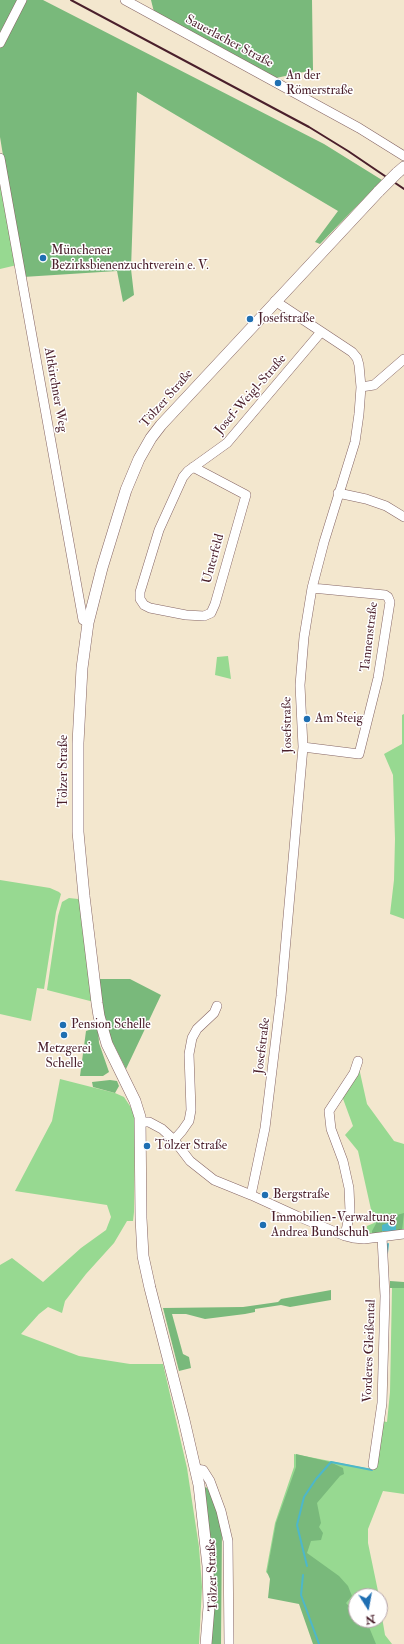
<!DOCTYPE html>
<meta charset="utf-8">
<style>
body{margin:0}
#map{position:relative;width:404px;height:1644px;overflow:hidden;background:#f3e7ce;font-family:"IM FELL Double Pica",serif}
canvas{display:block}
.north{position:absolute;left:348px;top:1588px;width:40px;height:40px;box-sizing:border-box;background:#fff;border:1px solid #b7a5aa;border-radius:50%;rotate:169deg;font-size:11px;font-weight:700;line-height:16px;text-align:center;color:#4a1f2b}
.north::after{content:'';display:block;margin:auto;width:14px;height:18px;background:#1f6fb2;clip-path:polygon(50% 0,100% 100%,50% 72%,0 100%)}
</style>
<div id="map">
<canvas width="404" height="1644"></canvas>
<div class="north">N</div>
</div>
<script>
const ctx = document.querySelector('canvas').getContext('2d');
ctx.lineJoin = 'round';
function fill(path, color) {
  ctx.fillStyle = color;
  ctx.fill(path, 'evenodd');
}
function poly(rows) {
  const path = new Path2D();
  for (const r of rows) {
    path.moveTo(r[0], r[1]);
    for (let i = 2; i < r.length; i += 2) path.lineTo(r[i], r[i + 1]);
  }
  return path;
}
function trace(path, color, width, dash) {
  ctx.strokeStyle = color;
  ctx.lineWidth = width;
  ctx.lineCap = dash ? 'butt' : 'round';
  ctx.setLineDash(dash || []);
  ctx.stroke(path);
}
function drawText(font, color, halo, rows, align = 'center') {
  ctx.font = font + ' "IM FELL Double Pica",serif';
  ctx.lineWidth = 3;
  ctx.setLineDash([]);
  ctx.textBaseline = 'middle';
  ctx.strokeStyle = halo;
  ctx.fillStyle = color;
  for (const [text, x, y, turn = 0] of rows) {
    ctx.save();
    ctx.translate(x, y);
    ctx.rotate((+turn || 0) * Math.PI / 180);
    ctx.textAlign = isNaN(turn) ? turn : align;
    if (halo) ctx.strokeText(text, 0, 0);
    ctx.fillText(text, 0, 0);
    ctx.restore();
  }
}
const green = poly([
 [0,176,17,265,0,269],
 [228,656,231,679,215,675,217,657],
 [404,714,404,919,390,914,394,880,395,839,393,775,384,754,402,744,402,715],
 [0,880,50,888,59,892,61,894,56,912,44,989,37,988,31,1021,0,1014],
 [69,898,78,899,82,903,94,1002,47,990,58,916,62,902],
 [359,1068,367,1104,394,1141,404,1144,404,1231,367,1235,367,1226,374,1223,358,1151,345,1135,353,1126,342,1096],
 [60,1079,115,1093,124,1097,130,1106,135,1117,134,1212,133,1221,127,1221,114,1243,86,1274,65,1301,62,1313,48,1307,39,1314,21,1334,79,1356,130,1364,163,1364,187,1468,199,1547,202,1587,199,1644,0,1644,0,1265,12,1258,43,1282,81,1248,106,1230,111,1217,107,1205,15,1191,52,1121],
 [392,1288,404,1288,404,1494,383,1491,368,1529,368,1543,379,1596,356,1596,356,1620,380,1620,380,1605,385,1635,392,1644,325,1644,303,1595,272,1578,266,1572,275,1523,294,1467,294,1454,371,1469,375,1462,382,1421,387,1422,390,1392]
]);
const forest = poly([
 [0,0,43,0,324,144,382,180,320,244,315,242,338,211,137,92,131,269,134,295,123,302,117,271,23,277,0,137],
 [151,0,312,0,313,70,276,78,154,12],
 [97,979,130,979,161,995,126,1069,105,1027],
 [98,1027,99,1043,109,1072,103,1076,80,1076,86,1031],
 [110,1080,117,1081,119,1086,115,1093,93,1087,92,1082],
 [404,1213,402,1231,396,1232,396,1225,382,1231,382,1233,372,1235,372,1231,378,1220],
 [390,1281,404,1282,404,1288,390,1288],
 [331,1290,331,1300,290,1307,281,1305,255,1309,255,1312,245,1314,205,1319,186,1314,172,1314,183,1354,189,1357,191,1368,179,1371,163,1308,243,1307,278,1302,281,1299],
 [296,1454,330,1462,343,1468,344,1474,340,1476,317,1503,321,1523,319,1527,323,1533,321,1540,311,1541,307,1553,339,1576,348,1586,352,1596,346,1603,356,1614,356,1620,362,1620,369,1627,376,1644,313,1644,299,1604,268,1598,270,1579,267,1572,276,1523,296,1467],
 [206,1487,212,1494,222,1527,221,1644,211,1644,203,1489]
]);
const water = poly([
 [388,1223,396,1225,396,1231,382,1231,382,1225]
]);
const stream = poly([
 [387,1253,388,1244],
 [307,1566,297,1525,304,1497,316,1479,331,1462,372,1470],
 [303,1575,301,1595,319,1644]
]);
const minor = poly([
 [125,0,359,128,404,156],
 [0,43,22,0],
 [0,158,83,620,88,623],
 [361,387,374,385,404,359],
 [193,467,246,495,215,604,211,613,204,616,186,615,150,608,144,605,140,599,140,592,159,530,183,477,188,471,227,443,321,332],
 [338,493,366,499,386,506,404,517],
 [303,747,359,754,378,678,390,602,388,597,385,595,312,588],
 [141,1122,149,1122,162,1129,174,1140,190,1161,214,1180,251,1195,297,1216,345,1236,353,1238,364,1239,404,1234],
 [174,1140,182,1131,189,1121,191,1110,189,1054,192,1038,197,1029,214,1013,217,1006],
 [251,1195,265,1128,281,996,303,747,300,685,304,637,312,588,324,542,355,442,359,414,361,387,359,365,357,358,352,352,275,301],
 [345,1236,350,1211,349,1188,343,1161,331,1129,329,1111,354,1073,358,1061],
 [373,1465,382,1403,385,1296,382,1237],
 [195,1469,203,1470,210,1481,221,1511,228,1541,229,1644]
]);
const major = poly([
 [397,173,404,167],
 [206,1644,209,1607,208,1566,199,1485,184,1420,150,1288,143,1256,141,1218,140,1117,135,1101,107,1044,99,1016,97,1003,84,896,78,832,78,743,82,668,88,623,102,568,126,490,139,459,151,438,161,425,379,191]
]);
const rail = poly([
 [71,0,309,127,348,151,404,189]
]);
const majorBridge = poly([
 [379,191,397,173]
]);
const markers = [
 [278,83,4,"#1f6fb2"],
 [43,258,4,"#1f6fb2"],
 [250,319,4,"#1f6fb2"],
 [307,719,4,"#1f6fb2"],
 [63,1025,4,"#1f6fb2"],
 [64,1035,4,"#1f6fb2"],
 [147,1146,4,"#1f6fb2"],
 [265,1195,4,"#1f6fb2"],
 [263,1225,4,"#1f6fb2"]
];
const streetNames = [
 ["Sauerlacher Straße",229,42,28],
 ["Altkirchner Weg",55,390,80],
 ["Josef-Weigl-Straße",251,395,-49],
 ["Tölzer Straße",167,399,-49],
 ["Unterfeld",214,559,-75],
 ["Tannenstraße",370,637,-83],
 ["Josefstraße",288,725,-91],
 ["Tölzer Straße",64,771,-90],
 ["Josefstraße",263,1046,-83],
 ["Vorderes Gleißental",370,1351,-88],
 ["Tölzer Straße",213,1575,-92]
];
const poiNames = [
 ["An der",286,76],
 ["Römerstraße",286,91],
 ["Münchener",51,251],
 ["Bezirksbienenzuchtverein e. V.",51,266],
 ["Josefstraße",258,319],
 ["Am Steig",315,719],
 ["Pension Schelle",71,1025],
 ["Metzgerei",64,1049,"center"],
 ["Schelle",64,1064,"center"],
 ["Tölzer Straße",155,1146],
 ["Bergstraße",273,1195],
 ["Immobilien-Verwaltung",271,1218],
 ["Andrea Bundschuh",271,1233]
];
fill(green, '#97d991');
fill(forest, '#79b97b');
fill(water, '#4db7ca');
trace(stream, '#4db7ca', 2);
trace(minor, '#856564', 10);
trace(major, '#856564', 12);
trace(minor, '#fff', 9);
trace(major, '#fff', 11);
trace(rail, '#4a1f2b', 2);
trace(majorBridge, '#856564', 12, []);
trace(majorBridge, '#fff', 11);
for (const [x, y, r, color] of markers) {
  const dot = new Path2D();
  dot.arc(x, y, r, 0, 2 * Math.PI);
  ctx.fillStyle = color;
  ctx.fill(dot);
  trace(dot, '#fff', 1.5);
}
drawText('13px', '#4a1f2b', '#fff', streetNames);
drawText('13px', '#4a1f2b', '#fff', poiNames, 'left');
</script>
